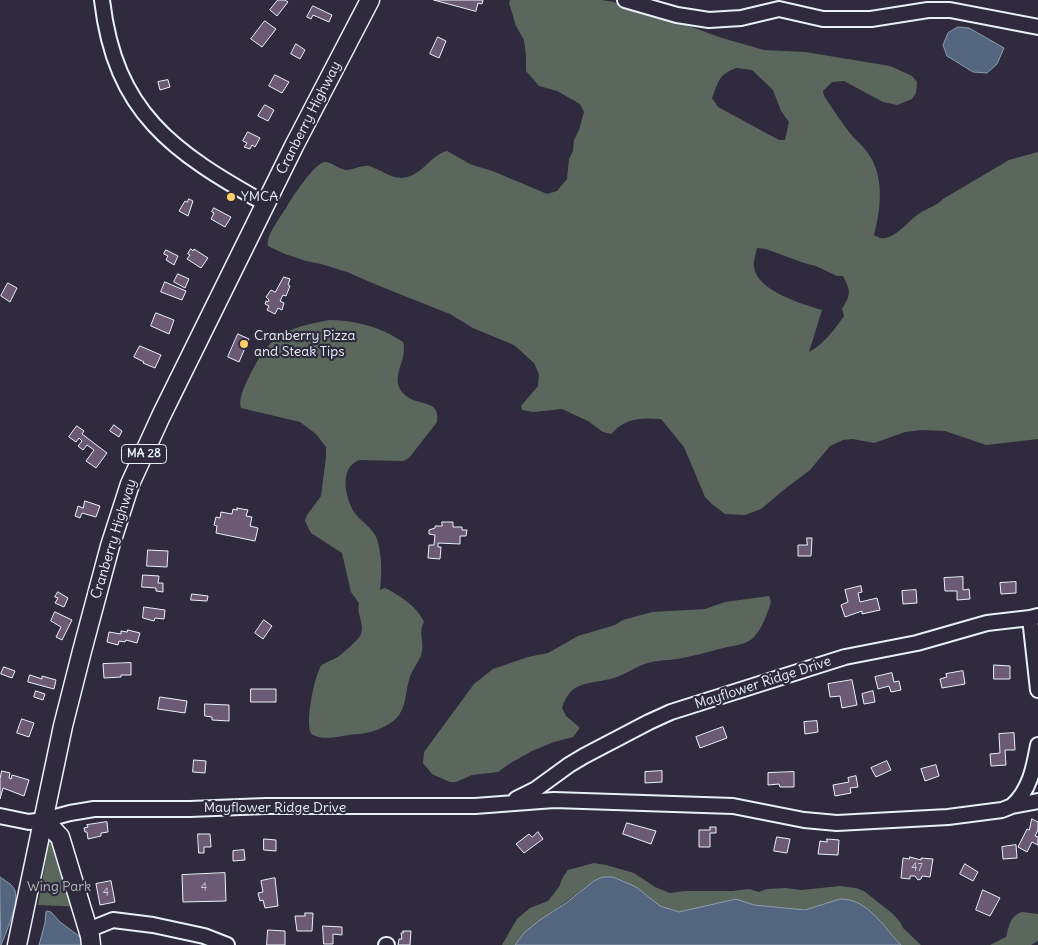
<!DOCTYPE html>
<style>
body{margin:0}
canvas{display:block;background:#2f2a3d}
</style>
<canvas width="1038" height="945"></canvas>
<script>
const context = document.querySelector('canvas').getContext('2d');
context.lineJoin = 'round';
function fill(path, color) {
  context.fillStyle = color;
  context.fill(path, 'evenodd');
}
function strokePath(path, color, width, dash) {
  context.strokeStyle = color;
  context.lineWidth = width;
  context.lineCap = dash ? 'butt' : 'round';
  context.setLineDash(dash || []);
  context.stroke(path);
}
function label(font, color, halo, rows, align = 'center') {
  context.font = font + ' Delius,sans-serif';
  context.lineWidth = 4.5;
  context.setLineDash([]);
  context.textBaseline = 'middle';
  context.strokeStyle = halo;
  context.fillStyle = color;
  for (const [text, x, y, turn = 0] of rows) {
    context.save();
    context.translate(x, y);
    context.rotate((+turn || 0) * Math.PI / 180);
    context.textAlign = isNaN(turn) ? turn : align;
    if (halo) context.strokeText(text, 0, 0);
    context.fillText(text, 0, 0);
    context.restore();
  }
}
fill(new Path2D(`
 M510,0H601L614,2L631,10L686,25L722,38L764,50L805,52L890,66L912,76L917,82L916,93L912,99L897,105L883,102L844,81L832,82L823,91L824,96C832,108 840,120 849,132C854,139 862,144 867,152C885,175 881,209 874,235C877,237 881,239 885,238C898,236 909,220 920,213C927,208 937,206 943,199L1009,160L1038,152V439L986,445L945,431L922,430L905,432L874,443L853,439L843,440L830,446L810,470L786,488L761,509L745,515L725,514L712,504L705,497L684,447L661,419C647,418 631,418 620,426C616,428 614,432 611,434L603,432L588,421L562,409L533,412L522,410L521,406L538,386L539,374L534,363L514,345L473,328L450,314L377,285L347,272L321,264L306,261L285,254L268,246C266,235 280,218 286,208C291,199 315,162 325,162C332,162 338,169 346,170C354,170 361,165 369,166C380,169 390,178 401,178C422,177 430,155 447,151L470,164L495,172L547,194L557,191L567,179L569,159L573,151L574,140L579,130L584,112L580,104L557,91L539,86L526,71V56L524,40L516,26L509,3ZM736,68L752,70L773,90L781,111L789,122L785,140H779L718,107L712,98C719,81 718,75 736,68ZM757,248L766,249L804,263L816,266L837,276H843C851,291 851,295 842,309L844,316C834,330 824,344 809,352L822,310C802,304 757,291 754,267C753,261 756,254 757,248Z
 M329,320C357,321 379,326 403,342C408,358 392,375 400,389C412,410 441,395 437,422L409,458L403,461L359,460C339,468 345,497 354,512C360,521 373,528 377,539C382,555 382,573 380,590L385,588C399,595 418,607 424,622C418,632 424,641 422,651C421,659 415,665 412,672C405,685 408,702 399,715C391,726 372,733 359,734C345,734 327,742 313,735C303,729 315,674 321,666C325,662 333,660 338,657C342,654 358,640 360,636C366,625 356,615 359,603L351,592L342,553L311,533L305,521L307,515L321,496L326,457V447L316,434L300,422L241,408C238,400 244,387 248,379C269,335 283,329 329,320Z
 M769,596L771,602C767,614 762,630 752,639C744,645 732,646 723,648C708,652 693,656 678,659C669,660 658,660 648,663C636,666 625,675 614,678C590,685 571,679 562,708L566,716L579,727V729L573,737L554,742L532,751L509,764L498,772L472,775L456,782H450L432,774L423,763L424,752L474,684L493,669L528,657L548,653L578,636L615,625L623,620L652,612L705,609L725,602Z
 M52,825L86,907L38,905Z
 M594,863L606,865L634,873L655,887L670,893L685,891H732L749,889L759,892L767,889L786,888L801,890L840,886L856,888L864,891L893,914L900,922L903,928L921,945H901L894,938L810,909L797,910L754,905L736,899L679,912L660,907L636,887L594,881L525,932L515,945H502L517,919L530,908L548,901L559,887L563,877L568,870Z
 M1022,912L1038,914V941L1031,945H990L1006,937C1009,926 1010,916 1022,912Z`), '#5b675d');
const water = new Path2D(`
 M958,27L969,28L1004,48L997,64L987,73L973,72L947,56L943,45L948,33Z
 M0,877C5,881 13,884 15,891C19,903 6,933 1,945Z
 M603,877H613L636,887L660,906L679,912L736,899L754,905L805,910L840,899C869,899 883,927 901,945H515L525,932L540,920L566,903L594,881Z
 M47,911L51,912L60,922L83,939L84,945H39L45,923L46,912Z`);
fill(water, '#54667f');
strokePath(water, '#8f9eaf', 1);
const building = new Path2D(`
 M278,0H285L288,2L277,16L270,10Z
 M434,0H483L482,4L478,3L476,11Z
 M313,6L332,15L329,22L313,15L311,19L307,17Z
 M265,21L276,29L262,47L251,39Z
 M438,37L446,41L439,58L430,54Z
 M296,44L305,50L300,59L291,54Z
 M275,75L289,82L282,93L269,86Z
 M168,80L170,87L160,90L158,82Z
 M265,105L274,110L268,121L258,116Z
 M248,132L260,138L255,147L252,145L250,149L244,147L247,143L243,141Z
 M189,199L193,201L188,216L179,211L185,201L187,202Z
 M214,208L231,217L225,227L211,219L214,213L212,212Z
 M191,249L193,251L194,249L208,258L201,268L187,259L190,255L188,254Z
 M166,250L178,256L174,265L166,260L168,256L164,254Z
 M178,274L189,279L185,288L174,282Z
 M284,277L290,279L288,285L290,286L286,296L283,295L280,301L284,303L282,310L278,308L275,314L267,310L269,306L265,304L266,301L268,302L269,300L266,297L271,290L275,292Z
 M165,282L186,291L182,300L161,292Z
 M8,283L17,288L10,302L1,296Z
 M156,313L174,320L169,334L151,326Z
 M238,334L249,339L239,362L228,357Z
 M140,346L161,355L155,368L143,363L144,362L134,357Z
 M114,425L122,431L119,437L110,431Z
 M77,426L84,431L82,434L107,453L96,468L86,461L94,450L87,445L83,450L78,446L82,441L79,438L76,442L69,437Z
 M85,501L100,506L96,517L82,513L80,518L75,516L78,506L83,508Z
 M237,508L248,510L246,516L252,517L250,526L258,528L255,541L216,533L217,526L214,525L216,517L220,518L221,512L232,514L233,509L237,510Z
 M442,522H453V527H462V530H467L466,536H460V544L438,543V547H441L440,559L428,558L429,545H434L435,535L429,534V530L435,528V526H442Z
 M807,538H812L811,556H798V545H807Z
 M148,550L168,551L167,567L147,566Z
 M143,575L159,576L158,583H163V592L156,591V588L142,587Z
 M963,577V590L969,589L970,599L957,600V591H945L944,578Z
 M1016,582V593L1001,594L1000,583Z
 M861,586L862,592L858,593L860,602L877,598L880,610L862,614V611L845,617L841,605L848,602L845,590Z
 M916,590L917,603L903,604L902,591Z
 M58,592L68,598L64,607L55,603L58,598L55,597Z
 M192,594L208,596L207,601L191,600Z
 M144,607L165,610L164,619L155,618L154,621L143,618Z
 M55,612L72,620L62,640L56,637L61,627L51,621Z
 M264,620L272,626L263,639L255,633Z
 M128,630L140,633L137,643L126,640L125,642L119,641L118,645L107,642L109,632L121,634V631L127,632Z
 M131,663V675H121V677L104,678L103,664Z
 M994,665L1010,666V679H994Z
 M4,667L15,671L12,678L1,674Z
 M963,671L965,684L942,688L940,679L947,677L946,674Z
 M892,673L894,682L899,681L901,690L891,692L889,686L878,689L875,677Z
 M30,675L42,679V676L56,680L54,689L28,682Z
 M852,680L857,705L842,708L840,696L830,697L828,684Z
 M251,689H276V702H251Z
 M36,691L45,694L43,700L34,697Z
 M873,691L875,702L864,704L862,694Z
 M160,697L187,701L185,713L158,709Z
 M205,704L229,705V721L212,720V717L205,716Z
 M22,719L34,723L29,737L17,733Z
 M817,721L818,732L805,734L804,722Z
 M723,727L727,738L700,748L696,737Z
 M1014,733L1015,750H1005L1006,765L991,766L990,754L1000,753L999,734Z
 M194,760L206,761L205,773L193,772Z
 M887,761L891,770L876,777L871,768Z
 M936,765L939,776L925,781L921,769Z
 M2,771L10,773L9,778L11,779L12,775L29,780L24,796L3,788L0,799V779Z
 M662,771V782L645,783V772Z
 M794,772V787H780L779,784L768,785V773Z
 M856,776L858,787L850,788L851,793L835,796L833,785L849,782L848,778Z
 M1032,819L1038,822V830L1035,836L1038,837V845L1032,842L1027,852L1018,847L1027,829L1029,830Z
 M107,822L108,832L101,833V836L88,839L87,832H85L84,828L88,827L87,825Z
 M627,823L656,831L651,844L623,834Z
 M710,827H716V833H710V847H699V830H710Z
 M538,832L543,839L524,853L516,844L529,834L532,837Z
 M198,834H210L211,847H204V853H199Z
 M777,837L790,839L787,853L774,851Z
 M264,839L276,840V851L264,850Z
 M827,839L839,840L838,855L818,854L820,841L827,842Z
 M1016,845L1017,858L1003,859L1002,847Z
 M244,850L245,860L233,861V851Z
 M910,857L921,860V858L933,859L930,877L922,876L921,879L918,880L915,876H910V879L901,878L903,858L909,859Z
 M965,864L978,872L973,881L960,874Z
 M225,873L226,901L183,902L182,875Z
 M275,878L278,906L265,908L263,900L260,901L258,893L263,892L261,881Z
 M111,881L115,902L100,905L96,884Z
 M983,890L1000,898L990,916L976,910Z
 M305,913H313L312,931H297L295,916H305Z
 M323,926L342,927V935L333,934V944H324Z
 M268,930L285,931V945H267Z
 M403,931H411L410,945H398L399,939H402L401,933H403Z`);
fill(building, '#6c5a74');
strokePath(building, '#e8f1f8', 1);
const minor = new Path2D(`
 M102,0C115,113 173,152 266,204
 M625,0L677,15L709,20L741,18L779,9L823,19H871L928,10H950L1038,27
 M1030,618L1038,690
 M516,799L536,789L569,765L584,756L649,722L671,712L845,657L917,643L987,623L1030,618L1038,616
 M1012,806C1030,790 1034,767 1038,745
 M0,816L29,822L44,820L70,813L94,809H190L266,806H475L554,800L733,806L804,820L837,823L948,817L1002,810L1012,806L1038,801
 M88,930L113,920L153,925L204,936L227,945
 M386,945H387`);
const major = new Path2D(`
 M44,820L60,837L90,936L91,945
 M17,945L63,726L82,651L110,546L130,484L161,416L294,146L370,0`);
strokePath(minor, '#e8f1f8', 18);
strokePath(major, '#e8f1f8', 21);
strokePath(minor, '#2f2a3d', 14);
strokePath(major, '#2f2a3d', 18);
for (const [x, y, r, color] of [
 [231,197,5,"#ffd166"],
 [244,344,5,"#ffd166"]
]) {
  const dot = new Path2D();
  dot.arc(x, y, r, 0, 2 * Math.PI);
  context.fillStyle = color;
  context.fill(dot);
  strokePath(dot, '#2f2a3d', 2);
}
label('11px', '#c9cbd7', null, [
 ["47",917,868],
 ["4",204,888],
 ["4",106,893]
]);
for (const [x, y, w] of [
 [144,454,45]
]) {
  const box = new Path2D();
  box.roundRect(x - w / 2, y - 9.5, w, 19, 4);
  context.fillStyle = '#2f2a3d';
  context.fill(box);
  strokePath(box, '#e8f1f8', 1);
}
label('bold 12px', '#e8f1f8', null, [
 ["MA 28",144,454]
]);
label('14px', '#e8f1f8', '#2f2a3d', [
 ["Cranberry Highway",309,118,-63],
 ["Cranberry Highway",114,539,-73],
 ["Mayflower Ridge Drive",763,683,-18],
 ["Mayflower Ridge Drive",275,808]
]);
label('14px', '#e8f1f8', '#2f2a3d', [
 ["YMCA",241,197],
 ["Cranberry Pizza",254,336],
 ["and Steak Tips",254,352]
], 'left');
label('14px', '#b0baba', '#2f2a3d', [
 ["Wing Park",59,887]
]);
</script>
